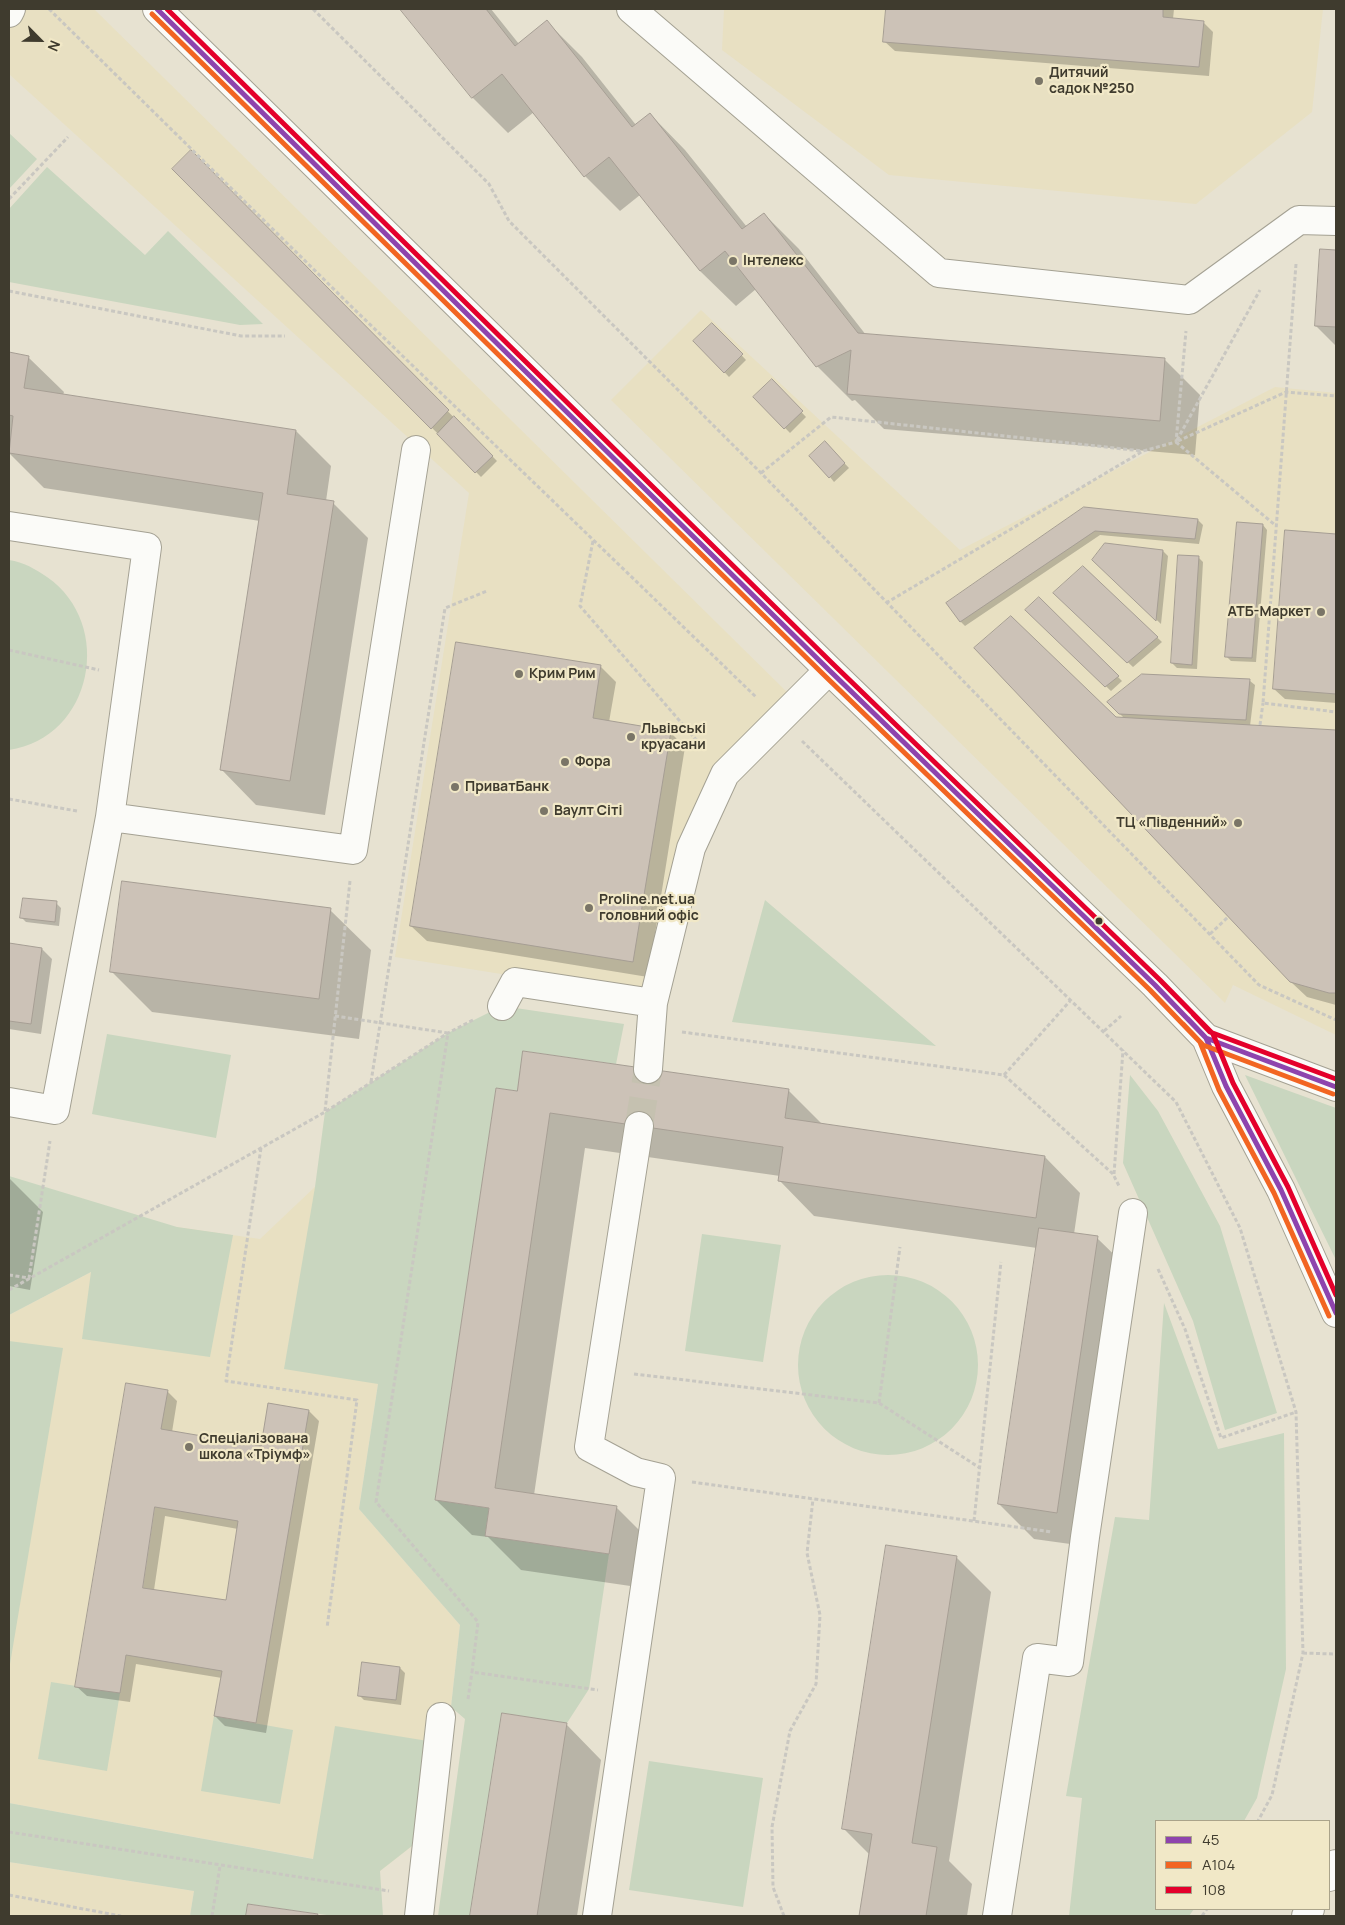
<!DOCTYPE html>
<meta charset="utf-8">
<style>
body{margin:0}
#map{position:relative;width:1345px;height:1925px;overflow:hidden;background:#e7e2d1;font-family:Manrope,sans-serif}
canvas{display:block}
.frame{position:absolute;inset:0;border:10px solid #3f3b2e;pointer-events:none}
.legend{position:absolute;left:1155px;top:1820px;width:175px;height:90px;box-sizing:border-box;background:#f1e8c7;border:1px solid #aaa38a;margin:0;padding:6px 9px;list-style:none;font-size:15px;color:#3f3b2e}
.legend li{display:flex;align-items:center;gap:10px;height:25px}
.legend b{width:25px;border:1px solid #aaa38a}
.north{position:absolute;left:15px;top:15px;width:50px;height:50px;-webkit-text-stroke:4px #f1e8c7;paint-order:stroke;rotate:113deg;font-size:14px;font-weight:700;line-height:20px;text-align:center;color:#3f3b2e}
.north::after{content:'';display:block;margin:auto;width:18px;height:22px;background:#3f3b2e;clip-path:polygon(50% 0,100% 100%,50% 72%,0 100%)}
</style>
<div id="map">
<canvas width="1345" height="1925"></canvas>
<div class="frame"></div>
<ul class="legend">
<li><b style="height:6px;background:#8e44ad"></b>45</li>
<li><b style="height:6px;background:#f26522"></b>А104</li>
<li><b style="height:6px;background:#e4002b"></b>108</li>
</ul>
<div class="north">N</div>
</div>
<script>
const context = document.querySelector('canvas').getContext('2d');
context.lineJoin = 'round';
function fill(path, color) {
  context.fillStyle = color;
  context.fill(path, 'evenodd');
}
function strokePath(path, color, width, dash) {
  context.strokeStyle = color;
  context.lineWidth = width;
  context.lineCap = dash ? 'butt' : 'round';
  context.setLineDash(dash || []);
  context.stroke(path);
}
function label(font, color, halo, rows, align = 'center') {
  context.font = font + ' Manrope,sans-serif';
  context.lineWidth = 4.5;
  context.setLineDash([]);
  context.textBaseline = 'middle';
  context.strokeStyle = halo;
  context.fillStyle = color;
  for (const [text, x, y, turn = 0] of rows) {
    context.save();
    context.translate(x, y);
    context.rotate((+turn || 0) * Math.PI / 180);
    context.textAlign = isNaN(turn) ? turn : align;
    if (halo) context.strokeText(text, 0, 0);
    context.fillText(text, 0, 0);
    context.restore();
  }
}
fill(new Path2D(`
 M9,9H94L791,696L713,772L645,997L395,957L469,493L9,74Z
 M724,9H1323L1312,112L1196,204L889,175L722,50Z
 M701,310L960,550L1275,387L1336,393V1035L1233,985L1225,1003L611,400Z
 M377,1128L416,1133L359,1509L460,1625L451,1707L434,1706L412,1846L380,1871L9,1803V1315L177,1227L260,1239Z
 M9,1862L194,1891L190,1916H9Z`), '#e8e0c2');
fill(new Path2D(`
 M9,133L37,159L9,189Z
 M47,167L145,255L168,231L263,324L240,325L9,282V209Z
 M9,560C24,562 35,569 47,577C115,624 93,738 9,750Z
 M765,900L936,1046L732,1022Z
 M502,1006L624,1024L616,1064L524,1051L517,1091L496,1088L435,1500L489,1508L485,1536L609,1554L589,1689L567,1723L502,1713L470,1916H438L465,1719L451,1707L460,1625L359,1509L378,1384L284,1369L315,1187L325,1112L448,1033Z
 M107,1034L231,1055L216,1138L92,1114Z
 M1130,1075L1158,1111L1220,1226L1277,1413L1225,1430L1193,1321L1123,1163Z
 M1245,1075L1336,1108V1260Z
 M9,1176L177,1227L233,1235L210,1357L82,1339L91,1272L9,1315Z
 M702,1234L781,1245L763,1362L685,1351Z
 M798 1365a90 90 0 1 1 180 0a90 90 0 1 1-180 0Z
 M1164,1303L1218,1449L1284,1433L1286,1669L1257,1798L1244,1821H1156V1909H1194L1189,1916H1069L1082,1798L1066,1796L1115,1517L1149,1520Z
 M9,1341L63,1348L9,1670Z
 M51,1682L120,1693L107,1771L38,1759Z
 M214,1716L293,1730L280,1804L201,1791Z
 M335,1726L428,1741L412,1846L380,1871L383,1916H334L248,1904L246,1916H190L194,1891L9,1862V1803L313,1859Z
 M649,1761L763,1778L743,1907L629,1890Z`), '#c9d6bf');
fill(new Path2D(`
 M402,9H491L519,44L547,22L582,57L636,125L650,114L685,150L747,227L764,214L799,249L866,335L1165,360L1200,395L1195,455L884,429L855,400L852,401L817,366L756,289L736,306L700,271L640,195L620,211L585,176L534,112L508,133L473,98Z
 M887,9H1174L1173,19L1203,22L1213,32L1209,76L895,51L884,41Z
 M191,152L497,461L481,477L174,169Z
 M1321,250L1336,251V346L1316,326Z
 M712,324L746,360L729,377L695,341Z
 M9,353L28,357L64,392L63,395L296,431L331,466L326,501L333,503L368,538L325,815L256,805L221,769L260,521L44,488L9,453Z
 M772,381L806,417L790,433L755,397Z
 M825,443L849,468L834,482L830,477Z
 M1085,509L1198,520L1203,525L1199,544L1100,535L965,626L961,622L948,604Z
 M1263,525L1267,530L1256,662L1231,661L1226,656Z
 M1287,532L1336,535V703L1285,699L1274,689Z
 M1106,544L1163,551L1168,556L1161,624L1094,560Z
 M1198,557L1203,562L1197,669L1177,668L1172,663Z
 M1083,567L1162,642L1133,667L1055,594Z
 M1039,598L1122,681L1111,691L1027,610Z
 M600,666L616,682L609,722L670,732L685,747L648,977L427,941L411,926Z
 M1250,681L1255,685L1250,726L1336,731V1005L1307,997L1291,982L1115,718L1125,719L1108,702Z
 M56,903L61,908L59,926L26,922L21,917Z
 M330,910L371,950L359,1039L152,1012L112,972Z
 M9,944L42,949L52,959L41,1034L9,1029Z
 M788,1090L823,1125L1045,1157L1080,1193L1074,1234L1097,1238L1133,1273L1092,1547L1034,1539L999,1504L1037,1248L814,1216L779,1180L780,1176L585,1148L534,1495L616,1507L651,1542L644,1588L521,1570L488,1537L472,1535L436,1500L518,1092Z
 M9,1178L43,1212L30,1290L9,1286Z
 M167,1391L177,1401L172,1432L262,1447L309,1411L319,1421L266,1733L225,1726L215,1716L222,1678L136,1664L130,1702L87,1696L76,1686ZM165,1516L238,1529L227,1602L154,1590Z
 M956,1557L991,1592L949,1861L972,1884L967,1916H860L870,1855L843,1828Z
 M400,1668L405,1673L401,1705L364,1700L359,1695Z
 M503,1714L566,1724L601,1760L577,1916H472Z
 M249,1905L317,1915L318,1916H247Z`), '#0003');
const building = new Path2D(`
 M400,9H486L515,46L547,20L632,127L650,113L742,229L764,213L858,333L1165,358L1160,421L847,394L851,350L816,367L725,251L700,271L609,157L584,177L502,74L472,98Z
 M886,9H1163V17L1204,21L1199,67L883,42Z
 M191,150L449,410L431,429L172,169Z
 M1320,249L1336,250V327L1315,326Z
 M712,323L743,354L724,373L693,341Z
 M9,352L29,356L24,388L296,430L287,494L334,501L290,781L220,770L263,493L9,453L13,416L9,415Z
 M772,379L803,411L784,429L753,397Z
 M454,416L493,456L475,473L437,434Z
 M825,441L845,463L829,478L809,456Z
 M1084,507L1198,519L1195,539L1095,531L960,622L946,603Z
 M1237,522L1263,524L1252,658L1225,657Z
 M1285,530L1336,534V694L1273,689Z
 M1105,543L1163,550L1156,621L1092,560Z
 M1178,555L1199,556L1192,665L1171,663Z
 M1083,566L1158,637L1127,663L1053,593Z
 M1039,597L1119,676L1105,687L1025,610Z
 M1011,616L1116,717L1336,730V993H1329L1290,982L974,648Z
 M456,642L601,665L593,718L671,731L633,962L410,926Z
 M1142,674L1250,679L1246,720L1119,714L1107,702Z
 M122,881L331,908L319,999L110,972Z
 M23,898L57,901L55,922L20,918Z
 M9,943L42,948L31,1024L9,1021Z
 M523,1051L789,1089L785,1118L1045,1156L1036,1218L778,1181L783,1147L550,1113L495,1488L617,1506L609,1554L485,1536L489,1508L435,1500L496,1088L517,1091Z
 M1039,1228L1098,1236L1057,1513L998,1504Z
 M126,1383L168,1390L161,1429L261,1446L268,1403L309,1410L256,1723L214,1716L222,1671L126,1655L120,1693L75,1687ZM155,1507L238,1521L226,1600L143,1588Z
 M886,1545L957,1556L912,1843L937,1847L926,1916H859L872,1834L842,1829Z
 M362,1662L400,1667L396,1700L358,1696Z
 M502,1713L567,1723L537,1916H470Z
 M248,1904L318,1914L317,1916H246Z`);
fill(building, '#ccc2b7');
strokePath(building, '#a69e94', 1);
strokePath(new Path2D(`
 M639,1126L648,1069`), '#c5c1b0', 28, [28, 14]);
const minor = new Path2D(`
 M157,9L829,670L1155,985L1201,1033L1206,1038L1226,1086L1281,1190L1336,1313
 M631,9L939,273L1189,300L1299,220L1336,221
 M9,13L11,9
 M9,526L147,547L110,817L55,1110L9,1102
 M110,817L353,850L416,450
 M502,1006L515,982L653,1003
 M1206,1038L1336,1087
 M648,1069L653,1003L691,848L725,774L829,670
 M1329,1877L1336,1864
 M419,1916L441,1717
 M597,1916L661,1478L636,1472L589,1447L639,1126
 M997,1916L1037,1658L1069,1662L1085,1537L1133,1213
 M1306,1916L1310,1909`);
strokePath(minor, '#a4a193', 30);
strokePath(new Path2D(`
 M49,9L354,309L756,697
 M313,9L489,184L509,221L761,473L1259,985L1336,1020
 M9,199L68,137
 M1296,264L1263,703L1336,712
 M9,291L241,336H285
 M1177,440L1260,290
 M1178,441L1286,392L1336,396
 M1176,442L1275,525
 M761,473L831,417L1142,451
 M593,541L580,606L705,750
 M886,603L1143,451L1176,442L1186,331
 M9,650L99,670
 M1260,725L1263,703
 M802,741L1176,1102L1240,1228L1296,1412L1303,1653L1272,1795L1258,1821
 M9,799L77,811
 M1210,934L1228,917
 M335,1016L448,1033L376,1502L478,1622L472,1672L598,1690
 M1104,1031L1121,1016
 M682,1032L1004,1075L1113,1174L1119,1186
 M1004,1075L1070,1001
 M371,1082L445,608L487,591
 M325,1111L350,881
 M261,1148L226,1381L357,1400L327,1628
 M1114,1174L1123,1050
 M1158,1269L1185,1329L1221,1438L1296,1412
 M9,1275L29,1278L50,1141
 M9,1290L325,1112L448,1033L473,1020
 M634,1374L879,1403L980,1468
 M879,1403L900,1247
 M692,1482L1052,1532
 M974,1521L1001,1262
 M1303,1653L1333,1654
 M468,1699L472,1672
 M9,1832L389,1891
 M9,1895L121,1916
 M212,1916L220,1866
 M784,1916L773,1887L772,1827L790,1731L816,1684L820,1615L807,1553L813,1499
 M1202,1916L1207,1909`), '#c9c7c1', 3, [4, 2.5]);
strokePath(minor, '#fbfbf8', 28);
strokePath(new Path2D(`
 M157,9L829,670L1155,985L1206,1038L1226,1086L1281,1190L1336,1313
 M1188,1019L1206,1038L1336,1087`), '#8e44ad', 5);
strokePath(new Path2D(`
 M152,14L824,675L1150,990L1200,1042L1219,1090L1274,1193L1329,1316
 M1183,1024L1203,1045L1333,1094`), '#f26522', 5);
strokePath(new Path2D(`
 M167,9L834,665L1160,980L1213,1034L1233,1083L1288,1187L1336,1295
 M1193,1014L1210,1032L1336,1079`), '#e4002b', 5);
for (const [x, y, r, color] of [
 [1039,81,5,"#7a7567"],
 [733,261,5,"#7a7567"],
 [1321,612,5,"#7a7567"],
 [519,674,5,"#7a7567"],
 [631,737,5,"#7a7567"],
 [565,762,5,"#7a7567"],
 [455,787,5,"#7a7567"],
 [544,811,5,"#7a7567"],
 [1238,823,5,"#7a7567"],
 [589,908,5,"#7a7567"],
 [1099,921,4.5,"#3f3b2e"],
 [189,1447,5,"#7a7567"]
]) {
  const dot = new Path2D();
  dot.arc(x, y, r, 0, 2 * Math.PI);
  context.fillStyle = color;
  context.fill(dot);
  strokePath(dot, '#f1e8c7', 2);
}
label('bold 14px', '#3f3b2e', '#f1e8c7', [
 ["Дитячий",1049,73],
 ["садок №250",1049,89],
 ["Інтелекс",743,261],
 ["АТБ-Маркет",1311,612,"right"],
 ["Крим Рим",529,674],
 ["Львівські",641,729],
 ["круасани",641,745],
 ["Фора",575,762],
 ["ПриватБанк",465,787],
 ["Ваулт Сіті",554,811],
 ["ТЦ «Південний»",1228,823,"right"],
 ["Proline.net.ua",599,900],
 ["головний офіс",599,916],
 ["Спеціалізована",199,1439],
 ["школа «Тріумф»",199,1455]
], 'left');
</script>
